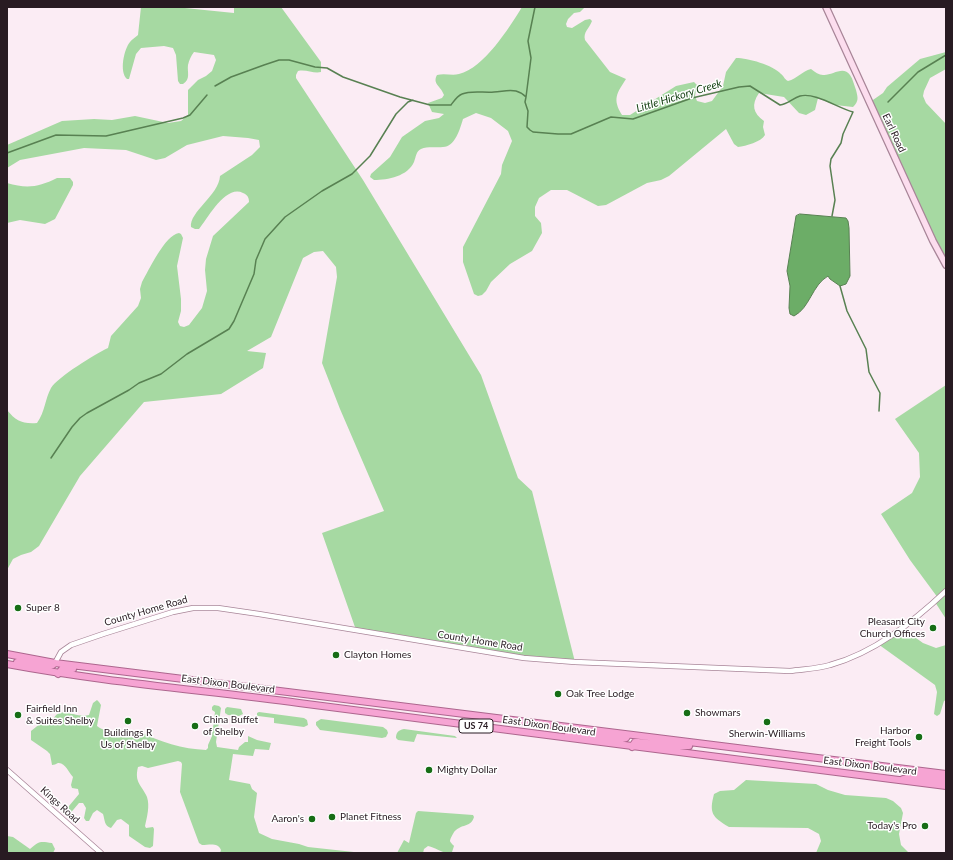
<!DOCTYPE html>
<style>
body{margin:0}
#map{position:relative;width:953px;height:860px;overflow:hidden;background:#fbecf4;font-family:Lato,sans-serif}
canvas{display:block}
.frame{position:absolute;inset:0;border:8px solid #281b22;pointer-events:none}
</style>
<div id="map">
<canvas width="953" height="860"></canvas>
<div class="frame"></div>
</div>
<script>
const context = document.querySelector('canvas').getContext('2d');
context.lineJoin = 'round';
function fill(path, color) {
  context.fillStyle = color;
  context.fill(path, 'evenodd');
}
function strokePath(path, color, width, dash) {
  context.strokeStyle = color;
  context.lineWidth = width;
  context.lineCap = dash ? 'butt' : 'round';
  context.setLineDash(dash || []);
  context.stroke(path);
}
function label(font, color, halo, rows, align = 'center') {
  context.font = font + ' Lato,sans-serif';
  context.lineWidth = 3;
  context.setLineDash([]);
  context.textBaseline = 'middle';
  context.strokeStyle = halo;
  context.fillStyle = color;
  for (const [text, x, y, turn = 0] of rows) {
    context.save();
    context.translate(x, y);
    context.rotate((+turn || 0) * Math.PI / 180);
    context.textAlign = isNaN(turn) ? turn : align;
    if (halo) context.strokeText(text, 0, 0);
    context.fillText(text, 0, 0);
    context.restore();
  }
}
fill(new Path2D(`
 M141,7H175L234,13V7H281L321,62V72C314,74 306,69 298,71L296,75V78L363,180L481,375L518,478L532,491L575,662L548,661L356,630L322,533L384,511L340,409L322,363L337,277L336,267L323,251L314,252L303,258L271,337L247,351L266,353L263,368L221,394L144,402L80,476L39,546L31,552L21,555L13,559L7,570V410C16,421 22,424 37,423C45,412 45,399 51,388C58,377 95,354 108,348L111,336L138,306L141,298L140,289L142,282C149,270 165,235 179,233L181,234L183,238L177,266L181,299V311L178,322L180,326L184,327L189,325L202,308L207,291L205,270L206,259L213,236L249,202C249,198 248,195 243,193C226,184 208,218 199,229H195L191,227C189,212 219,195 220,176L252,155L260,147L259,140L248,138L223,136L187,145L165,158L156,160L126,150L84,148L20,160L7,168V145L62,121L94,119L112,120L135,116L168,123L181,121L188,115V90L198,80L206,76L212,71L216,60L214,55L194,52C191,56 189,60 188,65C187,72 191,79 183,84H180L178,81L176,55L173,48L164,46L141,48L136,54L129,79H127C119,72 124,49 130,42C132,39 136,37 138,35Z
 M522,7H585L580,12L574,13L568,19L566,24L567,27L572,28L585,20L590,19L592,21C589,29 583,32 585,40L610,72L626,79C617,93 612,99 622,115H630L676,86L694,82L697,85L695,96L697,101L705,103L712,101L723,86L726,72L736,58C748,58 773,65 781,74C784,76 784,79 788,81C797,79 802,71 811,69C815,72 819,75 823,75C832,76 843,65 850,75C853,79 854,85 856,90C858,98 859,101 853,107L835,105L818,98L815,110L806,115L799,113L784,97L759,93C751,105 753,113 764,121L763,127L765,135C761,142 746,146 738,147L734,144L726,129L669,176L661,180L647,183L606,205L598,206L567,190H551L539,198L535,207V216L541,223L542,233L532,251L510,264L491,282L486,291L482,295L478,296L474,294L463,262V247L501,174L502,165L512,141L508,131L491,118L476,113L463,119C460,129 455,147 443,147C436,148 428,146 421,149C416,151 416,157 414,162C408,176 388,180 374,180L370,177L371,174L390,157L402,137L425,121L439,118L444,114L432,112L428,103L442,98L444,95C441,86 432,84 437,75C445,73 452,76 459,74C484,68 509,28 522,7Z
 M946,52V69L930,78L924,91L923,96L926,103L946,124V265L870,102L883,93L887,87L920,59Z
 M57,178H70L73,182V185L55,219L45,224L20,220L7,223V183C27,189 39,187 57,178Z
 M946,385V619L935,602L938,598L910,560L881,514L912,493L920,477L919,453L895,419Z
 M902,628L923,643L936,648L946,645V700L944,701L940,714L937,716L934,714L937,692L935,685L878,644Z
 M97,700L99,702L101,705L97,726C104,732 120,734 129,733C133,732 135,731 139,731C159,742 183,749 206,750L208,748V745L212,736L215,712L212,710V707L214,705L219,706L221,708L216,742L217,747L238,750L239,747L245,742H248V736L257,740L271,743L269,750L255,749L253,756L233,754L229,780L250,784L252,789L257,793L254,817L259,833L272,839L299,844L308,847L363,853H220L221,850C218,842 209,845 202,845L199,843L180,792L182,764L181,762L178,761L148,768L142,766L138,767C134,783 142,785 147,797C150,806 147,817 145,826L146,828L153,827L154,829L153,846L150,848L145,847L129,836V825L121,819L117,820L111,828C104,826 105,820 103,814L97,810L93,813L89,821H86L84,818L86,808L83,803H79L68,816L65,815L64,812L79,794L78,789L72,788L71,785L73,777C69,773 65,762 58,763C56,764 54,765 52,765L50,754L47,751L31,740V731L41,723L51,724C58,702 74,719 89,715L93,703Z
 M227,707L241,709L243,714L239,716L228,715L225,713V709Z
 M259,712L304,718L307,720L308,725L304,727L274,723V718L258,716L257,720V713Z
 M321,719L383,727L387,730L388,733L386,737L382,738L320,730L316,725V722Z
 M404,729L455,736L457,738L417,734L414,742L398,740L396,738C396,733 398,730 404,729Z
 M746,780L816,784L828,790L845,795L886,798L893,801L901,808L903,813L899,834L901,845L909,853H816L821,841L819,834L808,828L729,827C712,817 709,813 714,794L720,791L734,790Z
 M418,811L473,815L474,817C471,827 463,824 456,830C454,831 450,839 450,841C450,842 454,846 454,846L452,852C444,855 437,848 428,846L424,849L423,853H397L404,840L409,843L416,813Z
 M7,836L13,837L30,849C39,841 40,841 52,843L55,849L53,853H7Z`), '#a6d9a2');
const water = new Path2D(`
 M800,214L846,218L848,221L849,228L850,276L846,284L840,286L830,279L828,276C812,285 810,308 794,316L790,314L789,308L790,286L787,271L796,216Z`);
fill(water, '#6cad67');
strokePath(water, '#588152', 1);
strokePath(new Path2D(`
 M535,7L528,41L531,58L526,97L525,102L528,111L527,127L530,130L533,132L558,134H571L611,117L633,119L692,98L739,87L750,86L780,105C788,104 793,98 800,96C815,92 838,108 853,112L843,134L841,143L831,159L830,166L835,200L832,216
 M215,86L231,77L264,65L279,60H289L315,67L327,68L343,77L400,97L430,105H451C454,101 457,96 462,94C471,90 484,93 494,92C501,92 508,89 516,91C520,92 523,94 526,97
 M888,102L918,72L946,55
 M7,153L56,135L106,136L183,118L190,115L207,95
 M840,286L847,311L866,349L869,372L880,393L879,411
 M51,458L72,427L80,418L87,413L129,390L139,383L161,374L187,354L229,329L234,321L254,274L256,260L265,239L285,217L322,191L352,174L370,156L396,114L408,102L413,100`), '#588152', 1.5);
const tertiary = new Path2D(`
 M55,663L61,652L71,645L103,634L173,612L193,608H218L259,614L524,658L575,662L790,671C803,669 817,669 830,665C874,653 913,622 946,591
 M7,770L101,853`);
const secondary = new Path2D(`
 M826,7L933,241L946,265`);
const trunk = new Path2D(`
 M7,654L55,663C352,699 649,738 946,774
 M17,662L48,666L53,665L55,663
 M7,664C104,682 202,690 299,703C515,732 730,758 946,786
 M58,674L62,669H73
 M568,735H581L622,739L626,738L628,735
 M632,747L635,742H638L677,746H689
 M903,779L913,776L946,780`);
strokePath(tertiary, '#a88598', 6);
strokePath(secondary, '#a88598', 8);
strokePath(trunk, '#ad668e', 8);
strokePath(tertiary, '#fff', 4.5);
strokePath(secondary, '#fcddee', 5.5);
strokePath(trunk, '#f6a4d3', 6);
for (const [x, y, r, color] of [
 [18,608,4,"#166d15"],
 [933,628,4,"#166d15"],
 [336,655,4,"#166d15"],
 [558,694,4,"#166d15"],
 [687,713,4,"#166d15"],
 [18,715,4,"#166d15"],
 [128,721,4,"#166d15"],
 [767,722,4,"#166d15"],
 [195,726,4,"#166d15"],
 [919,737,4,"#166d15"],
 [429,770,4,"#166d15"],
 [332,817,4,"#166d15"],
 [312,819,4,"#166d15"],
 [925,826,4,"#166d15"]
]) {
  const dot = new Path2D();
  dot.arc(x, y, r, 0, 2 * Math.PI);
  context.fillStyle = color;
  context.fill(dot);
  strokePath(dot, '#fff', 1.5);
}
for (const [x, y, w] of [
 [476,726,34]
]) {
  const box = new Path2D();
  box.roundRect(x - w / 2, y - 7, w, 14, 3);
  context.fillStyle = '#fff';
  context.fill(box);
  strokePath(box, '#281b22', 1);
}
label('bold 9px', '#281b22', null, [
 ["US 74",476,726]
]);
label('10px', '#281b22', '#fff', [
 ["Earl Road",894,133,65],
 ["County Home Road",146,611,-16],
 ["County Home Road",480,641,9],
 ["East Dixon Boulevard",228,684,7],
 ["East Dixon Boulevard",549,726,8],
 ["East Dixon Boulevard",870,766,7],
 ["Kings Road",60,805,42]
]);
label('10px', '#281b22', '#fff', [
 ["Super 8",26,608],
 ["Pleasant City",925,622,"right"],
 ["Church Offices",925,634,"right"],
 ["Clayton Homes",344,655],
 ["Oak Tree Lodge",566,694],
 ["Fairfield Inn",26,709],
 ["& Suites Shelby",26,721],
 ["Showmars",695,713],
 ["China Buffet",203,720],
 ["of Shelby",203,732],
 ["Harbor",911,731,"right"],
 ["Freight Tools",911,743,"right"],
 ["Buildings R",128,733,"center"],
 ["Us of Shelby",128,745,"center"],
 ["Sherwin-Williams",767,734,"center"],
 ["Mighty Dollar",437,770],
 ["Planet Fitness",340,817],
 ["Aaron's",304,819,"right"],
 ["Today's Pro",917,826,"right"]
], 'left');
label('italic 11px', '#113e0f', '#fff', [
 ["Little Hickory Creek",679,96,-17]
]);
</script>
